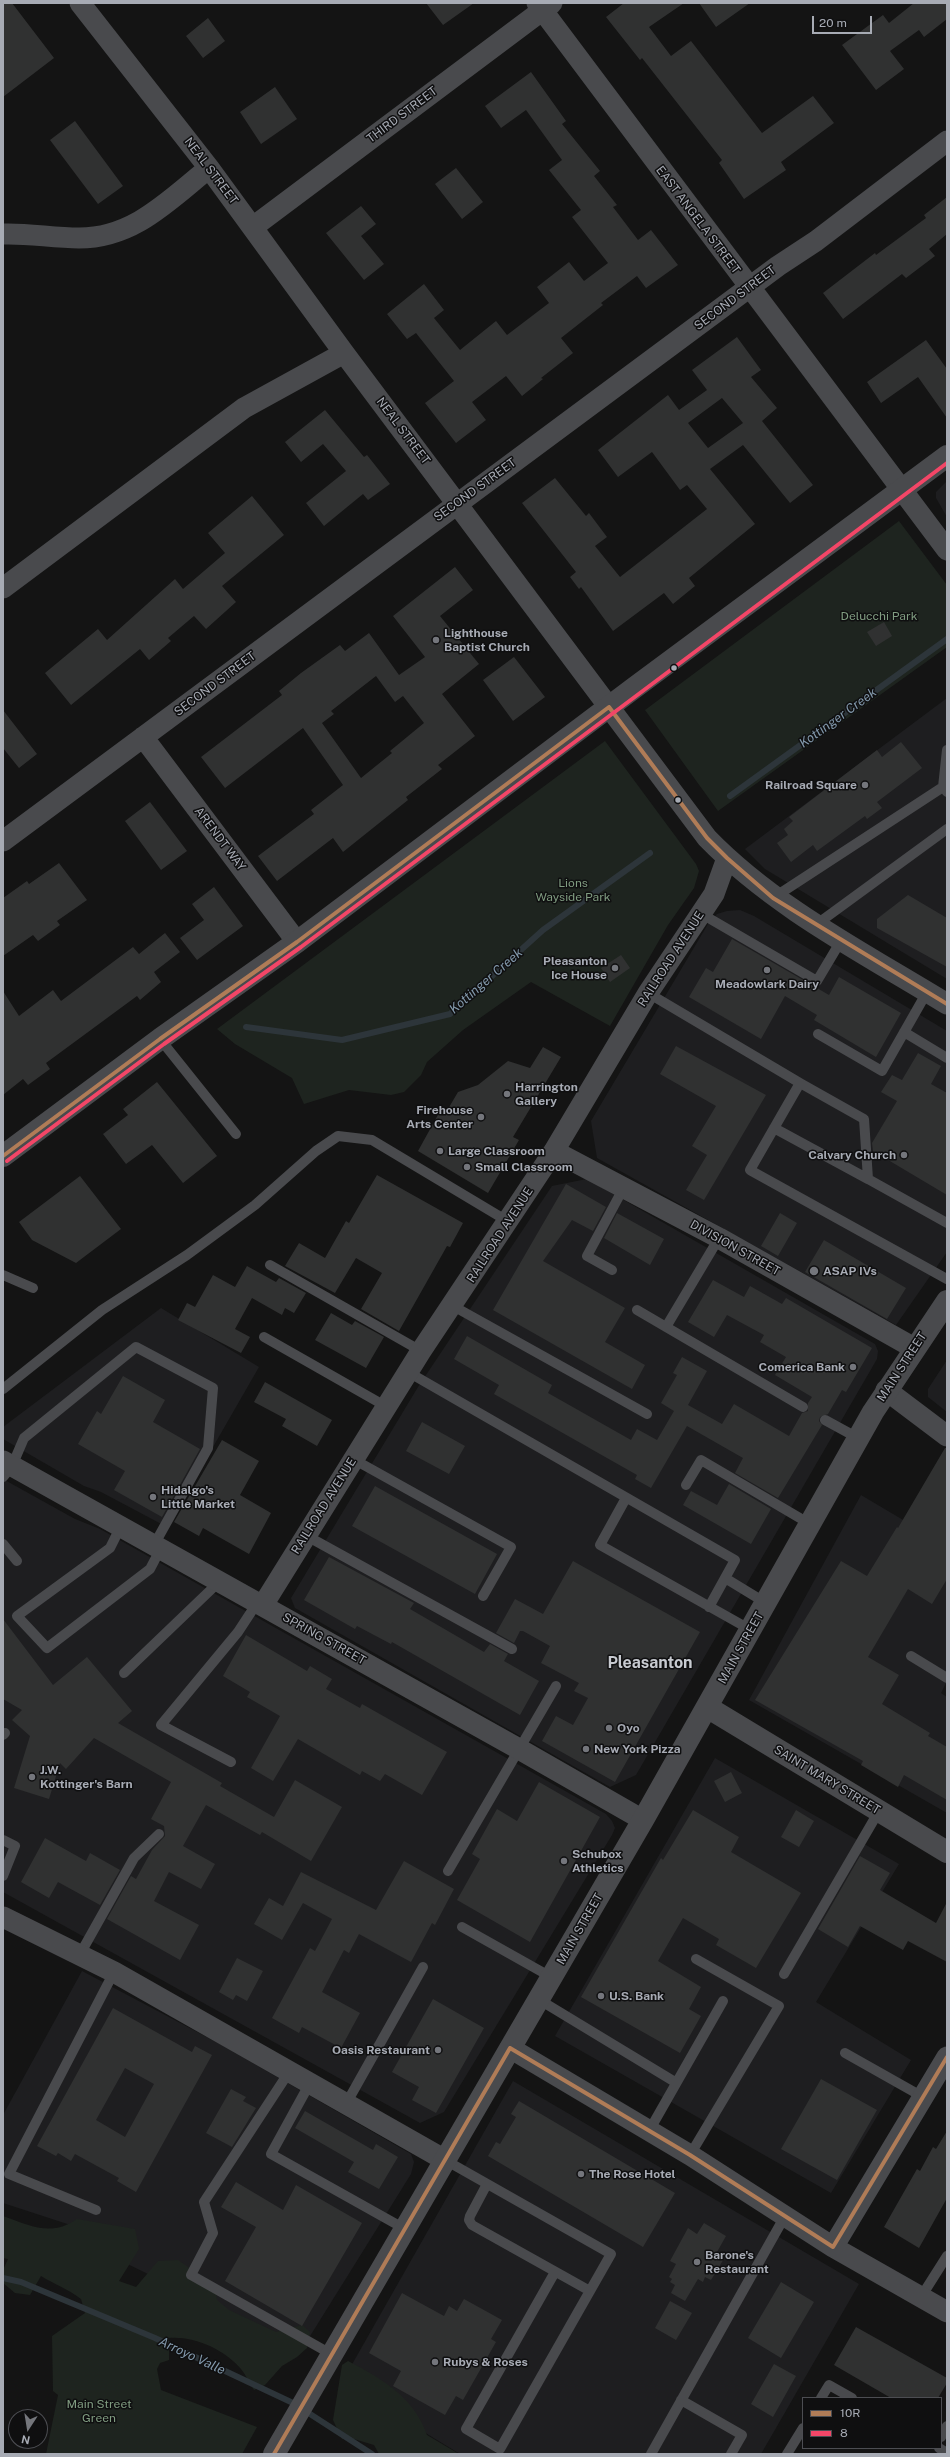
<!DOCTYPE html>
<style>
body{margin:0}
#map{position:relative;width:950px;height:2457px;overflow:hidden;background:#141414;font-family:"Public Sans",sans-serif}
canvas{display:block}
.frame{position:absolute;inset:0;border:4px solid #a7abb4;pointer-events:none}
.legend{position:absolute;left:802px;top:2397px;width:140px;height:52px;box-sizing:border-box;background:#0f0f10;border:1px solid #4c4d52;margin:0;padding:5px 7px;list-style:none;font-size:12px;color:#a7abb4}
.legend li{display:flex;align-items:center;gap:8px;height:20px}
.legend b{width:20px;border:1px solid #4c4d52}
.north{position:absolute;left:8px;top:2409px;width:40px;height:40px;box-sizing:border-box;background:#0f0f10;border:1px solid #4c4d52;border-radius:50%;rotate:192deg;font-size:11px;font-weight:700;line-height:16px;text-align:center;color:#a7abb4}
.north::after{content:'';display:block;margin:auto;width:14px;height:18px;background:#74767c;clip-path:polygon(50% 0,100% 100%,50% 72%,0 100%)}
.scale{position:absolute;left:812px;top:16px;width:60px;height:18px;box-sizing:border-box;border:2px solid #a7abb4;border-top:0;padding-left:5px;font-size:12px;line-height:14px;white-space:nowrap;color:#a7abb4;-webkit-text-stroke:3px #0f0f10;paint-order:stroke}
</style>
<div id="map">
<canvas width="950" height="2457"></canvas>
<div class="frame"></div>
<ul class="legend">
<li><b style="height:5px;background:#b07c57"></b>10R</li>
<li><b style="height:5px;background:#f34667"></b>8</li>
</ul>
<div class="north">N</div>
<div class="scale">20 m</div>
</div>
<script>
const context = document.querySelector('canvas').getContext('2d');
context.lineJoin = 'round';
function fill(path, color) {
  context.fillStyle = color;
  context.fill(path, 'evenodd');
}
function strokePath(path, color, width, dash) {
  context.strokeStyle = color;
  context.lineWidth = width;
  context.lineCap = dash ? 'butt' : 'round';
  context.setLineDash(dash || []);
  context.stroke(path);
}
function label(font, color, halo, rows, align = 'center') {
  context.font = font + ' "Public Sans",sans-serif';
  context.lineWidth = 3;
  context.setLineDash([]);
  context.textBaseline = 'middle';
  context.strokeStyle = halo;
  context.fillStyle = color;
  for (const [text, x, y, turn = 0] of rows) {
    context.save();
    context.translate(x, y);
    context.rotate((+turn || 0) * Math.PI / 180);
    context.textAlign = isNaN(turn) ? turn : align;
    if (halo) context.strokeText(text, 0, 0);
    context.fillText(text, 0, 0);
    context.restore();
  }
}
fill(new Path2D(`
 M947,481V517L936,498V492Z
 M947,698V979L765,869L745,849Z
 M740,910L754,916L947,1031V1252L896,1325L597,1158L591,1121L708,924L717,914L727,911Z
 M587,1179L875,1344L878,1351L877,1359L636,1775L610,1787L295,1608L291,1598L418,1387L552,1186Z
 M161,1308L259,1367L167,1527L101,1492L84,1486L3,1439V1427Z
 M947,1360V1412L928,1397V1389Z
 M3,1479L75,1519L100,1529L606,1814L612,1821L615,1828L612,1835L444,2112L420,2123L3,1892Z
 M861,1495L947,1546V1681L941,1693L947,1697V1813L749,1700Z
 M715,1758L899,1864L816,2002L911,2060L831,2193L555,2036Z
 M82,1971L218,2043L411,2154L414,2162L411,2174L302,2349L107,2254L95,2233L3,2203V2115Z
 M513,2081L859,2284L761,2454H460L342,2382Z`), '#1e1e20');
fill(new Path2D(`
 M899,521L947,585V647L718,811L645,710Z
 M605,741L696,864L699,871L694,888L668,925L610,1026L531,982L463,1030L427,1062L421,1075L404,1092L391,1095L349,1090L304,1104L292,1078L235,1044L217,1029Z
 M3,2216C31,2226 51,2237 77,2219L135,2229L139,2249L119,2281L136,2287L158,2261L178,2260L215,2286L217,2300L229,2310L276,2332L302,2325L310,2332L307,2348L297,2357L282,2366L265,2385L254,2390C249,2383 246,2375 241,2369C224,2349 194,2336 169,2338V2360L160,2363L157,2369L161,2390L257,2427L242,2454H46L58,2395L53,2391L52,2336L85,2313L81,2299C68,2289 54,2284 41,2276L30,2295L15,2293L3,2283V2270L8,2259L3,2258Z
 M348,2361C381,2378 415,2398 427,2435L459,2454H379L374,2445L354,2439H342L333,2420L342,2365Z`), '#1e241f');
strokePath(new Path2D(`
 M730,796L947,639
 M246,1027L342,1040L450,1014L543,930L650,853
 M3,2278L21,2282L155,2338L293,2403L372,2454`), '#2d353a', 6);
fill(new Path2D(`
 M3,3H12L54,58L3,97Z
 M426,3H474L443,25Z
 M624,3H684L649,27L671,56L691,41L762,133L813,96L834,123L781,162L786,170L744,199L719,163L722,160L642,58L640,60L606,17Z
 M699,3H750L716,27Z
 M914,3H947V19L924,37L919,30L890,51L904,69L876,90L842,45L883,15L889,23Z
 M208,18L225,41L203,58L186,36Z
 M531,72L566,121L562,124L600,171L594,176L617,205L613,207L638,240L651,230L678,265L646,288L637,276L601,303L603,305L561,338L573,353L541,378L543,379L522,396L506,376L472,402L486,420L456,443L425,403L454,381L416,333L407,339L387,314L424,284L444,310L434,318L460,350L496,321L507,335L549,303L537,287L569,262L584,281L608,263L572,217L581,210L549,170L562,160L526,110L501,128L485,106Z
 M275,87L297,119L261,144L240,112Z
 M75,121L123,186L98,204L50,140Z
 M456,168L483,202L462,219L435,184Z
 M947,197V234L929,249L935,256L906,278L902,274L843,319L823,293L875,253L876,255L926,218L924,215Z
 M361,206L376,224L361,236L384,264L364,280L326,233Z
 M737,337L761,370L751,377L777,408L762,421L813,485L790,503L743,445L710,469L755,524L689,578L695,586L673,604L664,593L613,631L581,587L579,589L570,577L576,572L522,503L555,478L586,516L589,513L607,537L595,546L620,577L707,509L687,485L680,490L652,452L618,477L598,450L668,395L679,410L707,390L692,370ZM722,398L743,423L708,448L688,423Z
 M926,340L947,369V418L918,377L881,403L867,382Z
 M325,410L364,457L367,455L390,484L368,500L363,494L324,526L306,503L346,471L323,444L301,462L285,442Z
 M252,496L284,535L222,586L236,602L206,629L194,616L168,638L171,641L149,660L140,649L71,705L45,673L98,629L107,640L175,579L183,589L225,553L208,533Z
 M455,567L473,590L440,616L479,664L442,694L475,736L438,765L442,769L406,797L408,800L343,852L333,838L277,881L258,856L314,814L311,810L343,785L303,728L225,788L201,757L282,695L279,691L301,673L340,645L345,651L369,633L399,675L425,657L393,616ZM376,676L395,702L403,696L424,723L390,751L392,753L361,778L322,723L334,714L331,711Z
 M884,622L892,636L876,646L867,632Z
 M514,657L545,697L513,721L483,680Z
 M3,710L37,754L19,768L3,748Z
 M901,742L922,768L877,802L882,808L867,819L865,816L817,851L813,845L791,862L777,843L788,835L784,829L793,821L789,817L877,750L882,757Z
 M150,802L187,851L161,870L125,821Z
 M59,863L87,900L57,921L60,925L38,941L33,935L3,956V898L27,881L29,884Z
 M214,887L243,926L197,960L180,938L204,920L192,904Z
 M908,895L947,918V967L877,928V919Z
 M165,933L180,952L154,972L161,982L140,1000L137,996L46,1063L50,1069L28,1085L23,1079L3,1095V991L19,1016L53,990L61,1001L133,947L139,954Z
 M732,939L829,995L839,977L901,1013L876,1057L814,1020L817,1015L785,996L761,1039L689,997L706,968L713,972Z
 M621,955L630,968L610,982L601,968Z
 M676,1046L766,1095L704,1200L686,1190L707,1155L692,1146L716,1106L660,1074Z
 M543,1047L561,1057L513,1137L519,1140L488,1193L418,1151L439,1113L448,1109L458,1092L478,1085L508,1061L530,1068Z
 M918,1053L941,1066L931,1084L947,1093V1195L873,1151L872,1143L897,1101L881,1092L892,1075L902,1080Z
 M157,1082L217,1156L183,1183L152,1145L126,1164L103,1134L128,1115L123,1109Z
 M377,1175L463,1223L450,1247L447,1246L399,1331L361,1309L382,1273L356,1258L335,1293L285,1266L299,1243L325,1258L346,1221L349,1223Z
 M80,1176L121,1229L76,1263L32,1240L19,1222Z
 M566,1184L606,1207L593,1231L572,1220L543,1261L625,1308L605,1342L645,1365L632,1389L493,1310Z
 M617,1213L664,1239L650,1265L604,1238Z
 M780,1213L797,1223L778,1256L761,1246Z
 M824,1240L906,1288L887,1319L805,1272Z
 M247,1266L276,1282L279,1278L306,1293L294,1313L285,1308L282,1315L252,1298L235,1329L250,1337L241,1353L178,1320L187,1303L195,1307L213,1275L235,1287Z
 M713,1280L744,1297L750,1286L782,1304L786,1298L872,1348L846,1392L842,1390L828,1414L820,1417L819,1421L822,1425L778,1498L735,1473L743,1458L687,1426L651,1488L635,1479L637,1475L494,1394L499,1385L454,1359L467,1336L552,1385L548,1393L631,1440L637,1429L657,1440L674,1411L661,1403L677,1375L673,1373L682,1357L707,1371L688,1405L722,1424L734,1404L789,1436L802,1413L808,1411V1403L812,1397L775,1375L786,1357L760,1342L764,1335L727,1315L714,1337L688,1322Z
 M331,1313L352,1325L355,1321L384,1337L366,1368L315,1340Z
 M123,1376L165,1400L153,1422L200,1449L162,1517L114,1490L125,1471L78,1444L97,1411L101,1414Z
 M265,1382L332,1420L317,1446L282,1426L286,1419L254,1402Z
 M422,1422L465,1446L449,1474L406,1451Z
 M222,1440L259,1461L240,1495L271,1513L249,1554L203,1528L199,1536L174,1522Z
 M945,1448H947V1579L932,1604L908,1589L868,1657L899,1675L882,1704L930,1733L928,1736L947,1747V1800L904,1775L898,1787L861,1765L863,1761L755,1700L841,1561L867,1576L897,1527L898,1528Z
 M729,1484L771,1509L751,1544L683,1505L691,1491L717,1505Z
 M375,1486L497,1554L475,1594L352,1526Z
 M329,1557L414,1603L410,1609L484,1652L490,1644L508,1654L504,1661L539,1681L520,1715L392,1642L391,1644L357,1626L355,1629L304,1600Z
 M573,1561L700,1632L615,1782L542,1741L556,1716L573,1725L588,1698L574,1691L579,1683L541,1663L550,1646L523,1631H520L514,1643L496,1633L515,1599L543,1614Z
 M3,1619L53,1685L87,1657L132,1711L118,1723L222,1783L220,1786L274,1817L295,1780L342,1807L311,1861L262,1832L260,1835L206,1805L183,1846L215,1864L201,1889L169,1872L154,1901L199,1925L180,1960L107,1919L131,1876L136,1879L152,1850L165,1836L164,1826L151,1819L171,1782L94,1738L66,1769L60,1763L49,1799L14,1788L30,1736L12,1720L22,1710L3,1699Z
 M246,1635L307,1671L310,1666L332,1679L326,1689L360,1708L362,1704L447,1752L422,1795L385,1774L380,1781L362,1771L360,1775L298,1739L273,1781L251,1768L280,1716L247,1697L250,1692L223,1676Z
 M731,1772L742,1793L725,1802L714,1781Z
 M539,1782L600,1817L530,1942L457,1900L480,1859L472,1854L497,1809L517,1821Z
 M693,1810L739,1837L731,1852L801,1893L756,1968L716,1945L719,1939L683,1918L658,1961L701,1987L689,2009L701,2016L680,2053L581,1997L661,1858L663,1860Z
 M796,1810L814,1821L799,1847L781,1837Z
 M45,1838L86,1861L90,1853L120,1870L100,1905L58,1882L49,1898L21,1882Z
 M860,1856L890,1873L880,1890L936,1923L947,1902V1962L908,1941L903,1950L860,1926L848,1947L818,1929Z
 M404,1861L454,1889L435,1925L432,1923L411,1962L359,1934L349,1953L344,1950L322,1992L360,2013L341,2048L302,2027L299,2033L272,2018L310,1948L315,1951L332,1919L303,1903L282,1940L254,1924L269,1898L283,1906L301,1872L376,1910Z
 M237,1958L263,1971L247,2001L236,1995L233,2000L219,1992Z
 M433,1999L484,2028L436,2113L412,2100L419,2087L392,2072Z
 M113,2008L192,2052L195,2046L212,2055L136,2192L117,2181L119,2178L75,2154L71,2161L58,2153L56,2156L37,2146ZM125,2068L154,2084L125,2137L96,2120Z
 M821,2079L877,2110L837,2180L781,2149Z
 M231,2089L246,2097L243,2101L256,2108L232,2147L206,2133Z
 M519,2101L675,2193L643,2247L488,2156L496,2142L500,2144L516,2117L511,2114Z
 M305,2111L373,2150L376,2144L398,2157L379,2189L348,2172L354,2162L295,2128Z
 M947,2131V2198L919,2248L884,2227L917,2169L920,2171L933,2147L936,2149Z
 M236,2182L283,2210L296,2185L362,2223L302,2326L225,2281L256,2227L221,2207Z
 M704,2223L726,2236L717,2252L725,2257L711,2280L705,2277L703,2282L698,2279L685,2301L671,2293L675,2285L670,2282L672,2279L669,2277L676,2264L670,2261L688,2228L697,2234Z
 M781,2282L814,2302L781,2358L748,2338Z
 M402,2293L444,2316L449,2306L457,2311L464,2299L502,2320L491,2339L496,2342L463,2400L456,2396L445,2415L393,2386L401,2371L369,2353Z
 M670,2301L692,2313L676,2340L655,2328Z
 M856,2327L947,2378V2383L938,2398H891L834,2365Z
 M774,2364L796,2376L773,2417L751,2404Z`), '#303131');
strokePath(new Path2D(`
 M943,787L947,750
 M773,898L943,787L947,792
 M700,913L817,981L842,939
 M817,924L947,829
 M648,993L800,1083
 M904,1032L947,1058
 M818,1034L882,1071L927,992
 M160,1039L236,1134
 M774,1128L868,1179
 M947,1223L868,1179L864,1119L800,1083L750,1170L947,1279
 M270,1265L421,1351
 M612,1270L587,1256L624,1187
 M3,1275L33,1288
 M453,1306L647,1414
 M637,1310L803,1407
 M666,1327L719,1238
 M264,1337L387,1407
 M408,1372L735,1560L709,1607
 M3,1389L102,1310L187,1255L255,1205L316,1151L338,1136L372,1140L509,1222
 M825,1420L858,1438
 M353,1459L511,1547L483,1596
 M3,1477L12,1466L24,1438L136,1347L213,1388L208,1448L154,1545
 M686,1485L701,1460L810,1524
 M626,1498L600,1545L751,1630
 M121,1526L110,1548L17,1616L47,1648L150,1569L161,1548
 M305,1535L512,1649
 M3,1544L17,1561
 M725,1578L766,1603
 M911,1656L947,1678
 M124,1673L220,1581
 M3,1735L5,1733
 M231,1762L161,1725L238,1632L257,1603
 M3,1840L15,1846L3,1876
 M448,1871L556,1686
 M462,1927L551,1977
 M79,1956L134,1858L159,1834
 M784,1974L879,1811
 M538,1999L675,2082
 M845,2053L923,2097
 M289,2072L204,2202L213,2233L191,2275L331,2354
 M310,2083L271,2154L405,2229
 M346,2104L423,1967
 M649,2131L723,2001
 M690,2155L779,2006L696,1959
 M445,2160L611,2254L500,2449L466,2429L555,2272
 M487,2184L470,2216L469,2220L472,2225L590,2291
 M96,2210L9,2174L114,1972
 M921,2297L947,2256
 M821,2398L829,2385L852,2398
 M681,2400L742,2435L731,2454
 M941,2437L947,2426
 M939,2448L947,2453
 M651,2454L785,2216
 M787,2454L803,2428`), '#494a4d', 10);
strokePath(new Path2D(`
 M80,3L209,168L344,353L707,838C775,908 864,953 947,1004
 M537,3L947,550
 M253,227L552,3
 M3,234C28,233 53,238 79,238C134,238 169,200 209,168
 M3,588L244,408L344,353
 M143,737L297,942
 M3,841L778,266L816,241L947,141
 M554,1151L719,1238L914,1348
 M886,1390L947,1436
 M3,1461L519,1749L643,1820
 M263,1605L421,1351L554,1151L648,993L714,894L727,858
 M3,1917L114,1972L445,2160
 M510,2048L690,2155L833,2247L947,2312
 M833,2247L947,2057`), '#494a4d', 21);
strokePath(new Path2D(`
 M3,1156L160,1039L297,942L634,688L947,456
 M707,1707L947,1852
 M274,2454L643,1820L873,1412L947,1301`), '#494a4d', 22);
strokePath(new Path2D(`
 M609,707L707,838L727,858L773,898L947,1004
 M3,1156L160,1039L297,942L609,707
 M510,2048L690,2155L833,2247
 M833,2247L947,2057
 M274,2454L510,2048`), '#b07c57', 4);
strokePath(new Path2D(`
 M7,1161L164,1044L301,947L947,463`), '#f34667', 4);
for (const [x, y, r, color] of [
 [436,640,4,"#74767c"],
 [674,668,3.5,"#a7abb4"],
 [865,785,4,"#74767c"],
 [678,800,3.5,"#a7abb4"],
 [615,968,4,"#74767c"],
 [767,970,4,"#74767c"],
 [507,1094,4,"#74767c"],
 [481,1117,4,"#74767c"],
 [440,1151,4,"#74767c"],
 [904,1155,4,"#74767c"],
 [467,1167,4,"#74767c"],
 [814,1271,5,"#74767c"],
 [853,1367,4,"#74767c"],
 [153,1497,4,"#74767c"],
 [609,1728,4,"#74767c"],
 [586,1749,4,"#74767c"],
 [32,1777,4,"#74767c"],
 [564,1861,4,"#74767c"],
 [601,1996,4,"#74767c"],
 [438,2050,4,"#74767c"],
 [581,2174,4,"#74767c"],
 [697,2262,4,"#74767c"],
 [435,2362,4,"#74767c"]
]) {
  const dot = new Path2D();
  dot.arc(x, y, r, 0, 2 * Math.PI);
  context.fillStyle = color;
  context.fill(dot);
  strokePath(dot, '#0f0f10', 1.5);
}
label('12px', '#a7abb4', '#0f0f10', [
 ["THIRD STREET",402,115,-37],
 ["NEAL STREET",211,171,53],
 ["EAST ANGELA STREET",698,220,53],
 ["SECOND STREET",735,298,-37],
 ["NEAL STREET",403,431,53],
 ["SECOND STREET",475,490,-36],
 ["SECOND STREET",215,684,-37],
 ["ARENDT WAY",220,839,53],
 ["RAILROAD AVENUE",671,959,-57],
 ["RAILROAD AVENUE",500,1235,-57],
 ["DIVISION STREET",735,1248,29],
 ["MAIN STREET",902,1367,-57],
 ["RAILROAD AVENUE",324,1506,-58],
 ["SPRING STREET",324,1639,29],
 ["MAIN STREET",741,1648,-61],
 ["SAINT MARY STREET",827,1780,31],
 ["MAIN STREET",580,1929,-60]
]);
label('12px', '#809c81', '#0f0f10', [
 ["Delucchi Park",879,616],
 ["Lions",573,883],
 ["Wayside Park",573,897],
 ["Main Street",99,2404],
 ["Green",99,2418]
]);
label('bold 12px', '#a7abb4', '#0f0f10', [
 ["Lighthouse",444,633],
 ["Baptist Church",444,647],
 ["Railroad Square",857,785,"right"],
 ["Pleasanton",607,961,"right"],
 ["Ice House",607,975,"right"],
 ["Meadowlark Dairy",767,984,"center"],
 ["Harrington",515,1087],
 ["Gallery",515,1101],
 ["Firehouse",473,1110,"right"],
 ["Arts Center",473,1124,"right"],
 ["Large Classroom",448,1151],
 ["Calvary Church",896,1155,"right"],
 ["Small Classroom",475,1167],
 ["ASAP IVs",823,1271],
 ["Comerica Bank",845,1367,"right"],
 ["Hidalgo's",161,1490],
 ["Little Market",161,1504],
 ["Oyo",617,1728],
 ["New York Pizza",594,1749],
 ["J.W.",40,1770],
 ["Kottinger's Barn",40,1784],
 ["Schubox",572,1854],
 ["Athletics",572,1868],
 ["U.S. Bank",609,1996],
 ["Oasis Restaurant",430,2050,"right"],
 ["The Rose Hotel",589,2174],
 ["Barone's",705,2255],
 ["Restaurant",705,2269],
 ["Rubys & Roses",443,2362]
], 'left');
label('italic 13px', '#8298ab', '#0f0f10', [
 ["Kottinger Creek",838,718,-36],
 ["Kottinger Creek",486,981,-41],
 ["Arroyo Valle",192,2356,25]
]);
label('bold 16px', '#c7cad0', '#0f0f10', [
 ["Pleasanton",650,1663]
]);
</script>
